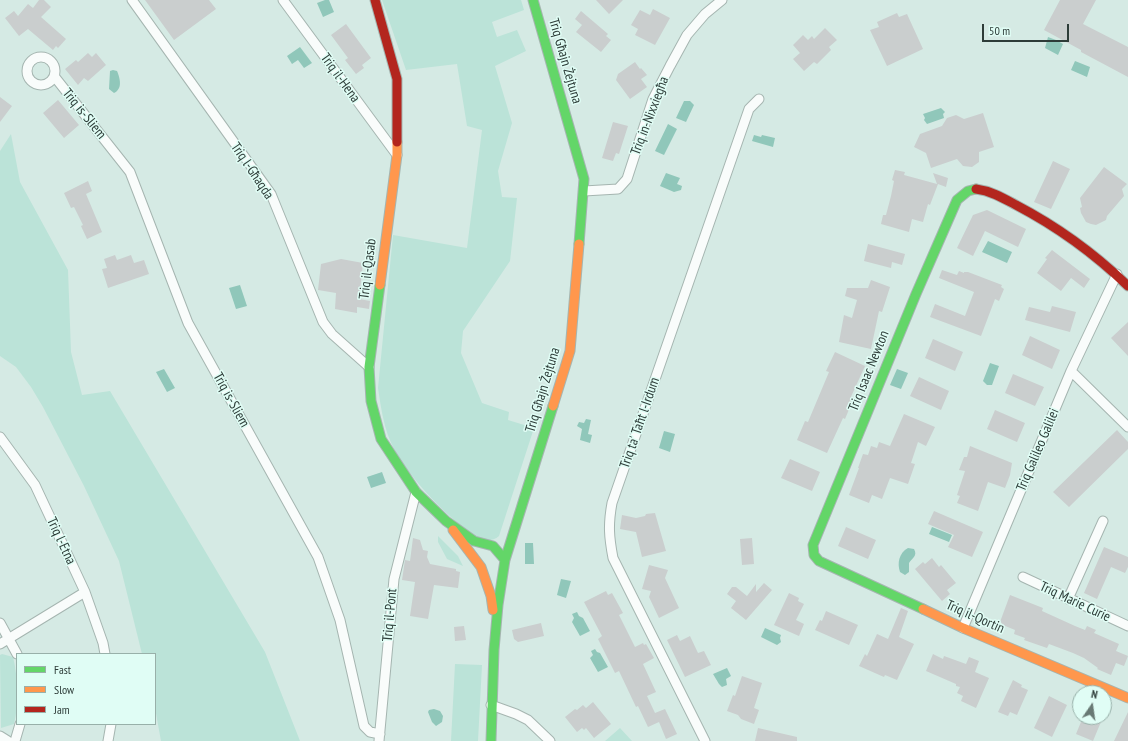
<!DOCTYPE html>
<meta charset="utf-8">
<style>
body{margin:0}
#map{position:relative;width:1128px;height:741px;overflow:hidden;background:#d5eae4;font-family:"PT Sans Narrow",sans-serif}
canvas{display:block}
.legend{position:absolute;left:16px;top:653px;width:140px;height:72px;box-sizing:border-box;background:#e0fdf5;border:1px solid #98b0a9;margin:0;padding:5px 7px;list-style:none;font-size:12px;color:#2d3c38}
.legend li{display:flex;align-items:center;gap:8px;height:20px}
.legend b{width:20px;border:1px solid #98b0a9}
.north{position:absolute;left:1072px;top:685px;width:40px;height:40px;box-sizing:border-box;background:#e0fdf5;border:1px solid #98b0a9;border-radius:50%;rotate:13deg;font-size:11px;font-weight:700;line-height:16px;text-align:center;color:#2d3c38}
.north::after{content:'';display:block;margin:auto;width:14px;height:18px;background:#687974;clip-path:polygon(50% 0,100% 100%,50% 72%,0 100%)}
.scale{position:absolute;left:982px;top:24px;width:87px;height:18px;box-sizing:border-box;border:2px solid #2d3c38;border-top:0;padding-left:5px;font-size:12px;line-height:14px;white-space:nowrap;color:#2d3c38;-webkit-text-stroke:3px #e0fdf5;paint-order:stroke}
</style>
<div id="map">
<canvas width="1128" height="741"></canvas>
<ul class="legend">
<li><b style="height:5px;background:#63d668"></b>Fast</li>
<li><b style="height:5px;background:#ff974d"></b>Slow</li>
<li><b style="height:5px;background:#b3261e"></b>Jam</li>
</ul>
<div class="north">N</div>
<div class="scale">50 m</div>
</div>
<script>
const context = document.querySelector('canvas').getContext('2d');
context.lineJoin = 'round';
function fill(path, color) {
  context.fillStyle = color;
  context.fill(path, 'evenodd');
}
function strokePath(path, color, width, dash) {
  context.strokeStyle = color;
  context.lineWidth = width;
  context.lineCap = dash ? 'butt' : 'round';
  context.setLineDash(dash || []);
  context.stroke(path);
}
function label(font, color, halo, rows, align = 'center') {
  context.font = font + ' "PT Sans Narrow",sans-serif';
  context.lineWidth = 3;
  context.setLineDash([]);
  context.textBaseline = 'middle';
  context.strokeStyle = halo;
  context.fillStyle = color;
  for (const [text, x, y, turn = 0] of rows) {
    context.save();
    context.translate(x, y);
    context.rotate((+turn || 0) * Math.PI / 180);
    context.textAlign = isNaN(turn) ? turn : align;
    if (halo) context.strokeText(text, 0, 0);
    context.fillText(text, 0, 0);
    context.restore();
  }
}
fill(new Path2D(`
 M382,0H521L524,10L492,22L497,37L517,30L526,51L495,66L512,123L498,171L502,197L517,198L510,261L463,331L461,353L482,403L509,412L508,420L534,428L499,536C494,541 485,541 479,539C474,537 470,533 466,530C440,509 409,477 393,447C384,429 381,408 378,388L393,235L467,248L482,130L467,126L457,64L406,70Z
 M11,134L20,182L68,270L71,352L82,395L110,391L265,652L300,741H161L155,708V654H142L119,561L84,486L43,407L31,387L16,367L0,356V151Z
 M438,536L458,556L463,566L447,559L438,542Z
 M2,654L13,657C18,677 19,705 14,724L1,728L0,655Z
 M455,664L482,665L478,741H451Z
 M620,728L632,741H605Z`), '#bbe3d8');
fill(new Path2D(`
 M325,0H329L334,12L323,17L317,3Z
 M1048,37L1056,40L1063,44L1058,55L1045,48Z
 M300,47L312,63L304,68L298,60L292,64L287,56Z
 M1075,61L1090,67L1087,77L1071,70Z
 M113,70L117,71C120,78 123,89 114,93L109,89L110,71Z
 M684,101H690L694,105L686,122L676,118Z
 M941,108L945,112L943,114L944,118L927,124L924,120L925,118L923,114Z
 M668,124L677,129L664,155L655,151Z
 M754,135L761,137L762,135L775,138L773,147L752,141Z
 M666,173L680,178L677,184L682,186L681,190L674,192L660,186Z
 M988,241L1012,252L1007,263L982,252Z
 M240,285L247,306L236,309L229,288Z
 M990,363L999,366L992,385H987L983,381Z
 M164,369L175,388L167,392L156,372Z
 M897,369L908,373L901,389L890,385Z
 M586,419L591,420L588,434L592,435L590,443L580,440L582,429L577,426L579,422L584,423Z
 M664,431L675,434L670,452L659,448Z
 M382,472L386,483L371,488L367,477Z
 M932,527L952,535L949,542L929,534Z
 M525,543H533L534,564H525Z
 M908,548L914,549C918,556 912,558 909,563V572L905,575L900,572C897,563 899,553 908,548Z
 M561,579L571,581L566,598L557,595Z
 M577,612L579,616L583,618L590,631L580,636L572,622L574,618L572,614Z
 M765,628L781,635L780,638L781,642L777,645L761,637Z
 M595,649L597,652L600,653L608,667L598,672L590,658L593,655L591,651Z
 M727,668L731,676L726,679L727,685L722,687L719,684L713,674Z
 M434,709L440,711L443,716L442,722L436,726L432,722L428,712L429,710Z`), '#90c7ba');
fill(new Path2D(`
 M39,0H44L51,7L41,17L66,39L58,48L56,46L53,50L28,29L19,36L5,18L14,11L18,16L28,4L33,8Z
 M145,0H209L216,9L174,40Z
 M596,0H623L609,14Z
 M1060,0H1096L1083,24L1128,47V77L1081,52V50L1044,30Z
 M653,9L670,18L655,45L635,35L638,29L631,25L640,10L650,15Z
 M581,11L608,34L606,36L611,40L601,52L576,32L582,25L575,19Z
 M897,13L899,17L907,14L923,49L887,66L870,30L879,27L877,22Z
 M346,24L371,58L362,65L364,68L356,74L345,60L348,58L331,35Z
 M825,28L837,40L829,47L831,50L817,64L814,62L804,71L793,59L800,53L793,45L803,35L808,40L812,36L814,39Z
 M88,53L92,57L96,53L106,65L88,81L84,78L78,85L65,69L76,60L78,62Z
 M635,62L640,69L641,68L647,75L641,79L647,87L630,99L616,80L618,74Z
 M0,97L12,106L0,122Z
 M58,100L79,125L64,138L43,113Z
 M983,113L994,147L979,152V162L972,167L963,166L957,159L931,168L926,153L914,147L920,134L942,126L947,118L956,115L964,119Z
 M613,122L628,126L619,154L616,153L613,161L602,158Z
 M1053,161L1070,169L1051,209L1034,202Z
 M1104,167L1127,184L1122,189L1124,196L1107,216L1106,220L1096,225L1091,224L1086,222L1081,213L1080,208L1082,207L1080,198Z
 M895,170L905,172L904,175L937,184L933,173L948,178L946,187L938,184L930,205L928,204L923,222L912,219L909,232L881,224L883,215H886L891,196L894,181L892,180Z
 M88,181L92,191L86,194L102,232L87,239L81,226L83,225L74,207L71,208L64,193Z
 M987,210L1026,229L1018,247L985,231L973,256L957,248L973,215Z
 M868,244L905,254L902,265L892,262L891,268L864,261Z
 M1052,250L1090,279L1084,288L1071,278L1061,291L1037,273L1047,259L1045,258Z
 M115,255L117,260L131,255L134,263L144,260L149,274L108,288L102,269L107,268L104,259Z
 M341,259L363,263L359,299L370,301L369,309L357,307V313L335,309L336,293L318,290L321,264Z
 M942,270L957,275L959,271L964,273V272H968L1002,285L1001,287L1004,289L999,301L995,299L981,336L930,317L935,304L965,316L974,292L939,278Z
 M871,280L890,287L882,312L879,311L871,349L839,342L844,315L852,318L857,300L845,296L847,288H868Z
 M1052,306L1076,312L1070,332L1025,320L1029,307L1050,312Z
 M1128,322V356L1111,338Z
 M1030,336L1060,350L1052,369L1022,355Z
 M933,339L963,352L955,371L925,358Z
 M835,352L865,366L850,399L853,400L845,419L843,418L827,453L797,440L805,421L808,422L829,372L826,371Z
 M1013,374L1044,387L1035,406L1005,393Z
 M919,377L949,391L941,410L910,396Z
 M995,410L1025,423L1017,442L987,429Z
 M904,414L935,427L926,446L918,442L911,463L915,464L908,484L890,478L882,499L872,495L869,503L849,495L859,468H858L863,454L868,455L871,446L877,448L879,442L890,446Z
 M1117,430L1128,442V449L1069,507L1053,492Z
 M970,446L1012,463L1010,475L1005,488L988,482L978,511L957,503L960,496L957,495L965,471L959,470L964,457H967Z
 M790,459L820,472L812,491L781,478Z
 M934,511L983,532L972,557L948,547L954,535L928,524Z
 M655,513L666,551L642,557L636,532L620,529L622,515L636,518L645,516L646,514Z
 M846,527L876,540L868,559L838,546Z
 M413,538L420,540L423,550L428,551L427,557L430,564L456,569V571L460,572L458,588L434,585L428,619L410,616L415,582L402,580L405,560L410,561Z
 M752,538L754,564L742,565L740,539Z
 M1104,547L1128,557V567L1125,573L1111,567L1097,599L1084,593Z
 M932,558L939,567L941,565L956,583L947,590L950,594L942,601L915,569L923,562L925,564Z
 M649,565L668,570L665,578L679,608L659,618L649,597L651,591L642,589Z
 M764,583L772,590L746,620L731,608L736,601L727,594L732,587H736L747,596L756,584V592Z
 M606,591L608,595L612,593L623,613L619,615L635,647L643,643L644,645L646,644L654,658L643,664L656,692L647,696L655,713L665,709L677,734L666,739L659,722L648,727L638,706L636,707L619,671L615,673L598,639L602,636L584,602Z
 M789,593L799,598L798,601L804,604L796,620L804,624L799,636L774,625Z
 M1010,595L1043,608L1042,611L1075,626L1085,630L1087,626L1096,630L1094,633L1119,644L1116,651L1128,656L1124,666L1116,663L1111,675L1097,669L1098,668L1084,658L1073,653L1049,644L1047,648L1024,640L1025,638L1014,634L1015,630L1003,625L1002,623L1000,622Z
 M901,608L908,611L899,637L914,644L897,680L885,675L884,677L859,666L865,654L867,656L877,634L888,639Z
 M826,611L858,625L849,645L815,630L820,620L822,621Z
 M541,623L544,636L518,642L514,639L512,630Z
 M464,626L466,640L455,641L454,627Z
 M677,635L680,641L690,636L698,653L704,651L711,665L685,677L667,640Z
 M933,654L943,659L944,656L966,664L969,657L979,661L975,672L989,678L976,708L961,701L963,696L957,693L960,687L956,686V684L926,671Z
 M742,676L762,683L754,708L759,710L754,724L741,719L738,715L727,711L733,695L735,696Z
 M1013,680L1022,685L1021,687L1028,690L1017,715L1010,712L1008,716L998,712Z
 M1049,696L1067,705L1052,737L1034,728Z
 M593,702L611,724L594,738L586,728L584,730L582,728L577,732L565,717L575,709L577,710L583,705L586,708Z
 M1128,712V741H1114Z
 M1083,717H1103L1093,741L1076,734Z
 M758,728L797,737V741H755Z`), '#cacece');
const street = new Path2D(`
 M132,0L271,194L323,322L332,334L369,367
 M283,0L397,155
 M27 71a14 14 0 1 1 28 0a14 14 0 1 1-28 0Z
 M54,76L130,172L188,323L318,557L340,620L364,726L370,732L380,734
 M584,191L618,189L627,179L653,99L670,66L687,35L705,14L722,0
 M1071,371L1128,427
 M0,437L35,485L85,592L103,643L105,654
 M1023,577L1128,626
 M1068,599L1103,521
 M0,623L17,654
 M963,628L1071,371L1117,274
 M0,644L85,592
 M491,705L516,714L528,720L550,741
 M0,736L8,741
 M15,741L20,724
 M108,741L111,724
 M379,741L394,579L416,492
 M705,741L613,558C609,537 608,525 612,503L749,109L759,99`);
const fast = new Path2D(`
 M533,0L584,179L579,244
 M380,285L369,367L371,401L381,439L416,492L446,521L474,541L493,546L505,560
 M923,609L819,561L814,555L813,545L916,294L957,200L968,191L976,189
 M491,741L494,650L498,605L505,560L553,406`);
const slow = new Path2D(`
 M380,285L397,155V142
 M553,406L570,351L579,244
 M453,530L481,567L491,596L493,610
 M923,609L963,628L1128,698`);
const jam = new Path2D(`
 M375,0L397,79V142
 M976,189C991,191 1003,198 1016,205C1058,227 1094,253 1128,286`);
strokePath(street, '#a5b5b0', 11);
strokePath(fast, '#a5b5b0', 11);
strokePath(slow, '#a5b5b0', 11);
strokePath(jam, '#a5b5b0', 11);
strokePath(street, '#f9fcfb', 9);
strokePath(fast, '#63d668', 9);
strokePath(slow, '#ff974d', 9);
strokePath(jam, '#b3261e', 9);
label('14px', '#2d3c38', '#e0fdf5', [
 ["Triq Għajn Żejtuna",565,61,74],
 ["Triq il-Hena",340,78,54],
 ["Triq is-Sliem",84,114,51],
 ["Triq in-Nixxiegħa",650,116,-69],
 ["Triq l-Għaqda",252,171,56],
 ["Triq il-Qasab",368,269,-83],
 ["Triq Isaac Newton",869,371,-68],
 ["Triq Għajn Żejtuna",543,390,-73],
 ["Triq is-Sliem",231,400,61],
 ["Triq ta' Taħt l-Irdum",640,423,-71],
 ["Triq Galileo Galilei",1038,450,-67],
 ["Triq l-Etna",61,541,65],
 ["Triq Marie Curie",1075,602,25],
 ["Triq il-Pont",390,615,-85],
 ["Triq il-Qortin",975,617,24]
]);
</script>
